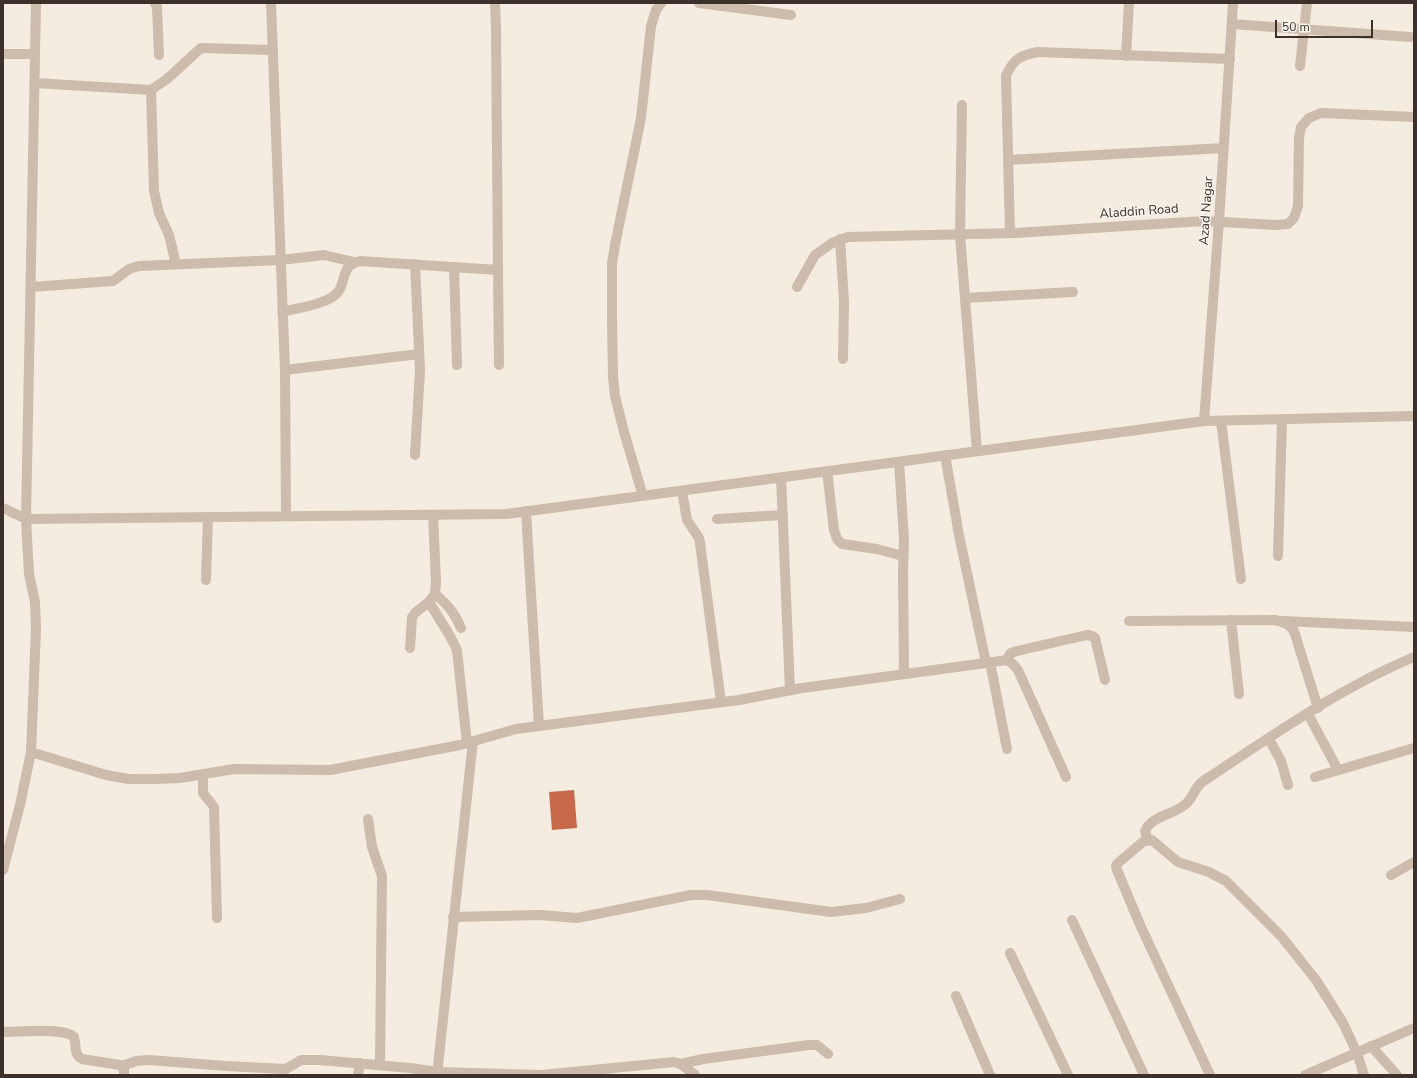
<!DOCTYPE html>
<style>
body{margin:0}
#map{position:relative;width:1417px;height:1078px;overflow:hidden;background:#f4ebe1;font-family:"Nunito Sans",sans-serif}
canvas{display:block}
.frame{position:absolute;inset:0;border:4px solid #3b302b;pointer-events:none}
.scale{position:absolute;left:1275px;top:20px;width:98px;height:18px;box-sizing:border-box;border:2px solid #3b302b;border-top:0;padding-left:5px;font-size:12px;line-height:14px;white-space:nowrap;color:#3b302b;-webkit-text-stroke:3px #fbf5ee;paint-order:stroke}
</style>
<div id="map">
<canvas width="1417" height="1078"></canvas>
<div class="frame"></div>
<div class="scale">50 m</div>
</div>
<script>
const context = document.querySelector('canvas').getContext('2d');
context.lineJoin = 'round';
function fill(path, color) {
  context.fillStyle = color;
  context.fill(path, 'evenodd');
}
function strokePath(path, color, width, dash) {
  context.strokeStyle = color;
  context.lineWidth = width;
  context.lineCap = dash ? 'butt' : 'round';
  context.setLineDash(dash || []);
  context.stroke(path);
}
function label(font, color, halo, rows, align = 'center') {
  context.font = font + ' "Nunito Sans",sans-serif';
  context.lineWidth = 3;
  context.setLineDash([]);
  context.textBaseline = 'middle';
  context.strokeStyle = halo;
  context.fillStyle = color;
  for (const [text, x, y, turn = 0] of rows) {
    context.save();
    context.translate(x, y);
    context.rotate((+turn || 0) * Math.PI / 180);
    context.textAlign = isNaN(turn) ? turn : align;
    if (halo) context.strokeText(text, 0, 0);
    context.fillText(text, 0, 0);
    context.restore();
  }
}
fill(new Path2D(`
 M574,790L577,828L552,830L549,792Z`), '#c8694b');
strokePath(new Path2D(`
 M155,3L157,7L159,55
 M271,3L285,370L286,516
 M495,3L496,27L498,270L499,365
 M699,3L791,15
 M1232,24L1410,37
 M3,54H35
 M1126,56L1129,3
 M1300,66L1307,3
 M35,83L151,90L167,79L201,48L273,50
 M151,90L154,191L159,213L169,235L176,264
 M962,105L960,235L977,451
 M1008,160L1224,148
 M1010,233L1006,76C1013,59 1021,55 1038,52L1230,59
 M840,239L844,302L843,359
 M454,267L457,365
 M31,287L113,281L129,269L139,266L280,260L324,255L354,262
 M797,287L815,255L832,243L848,237L1015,233L1204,221L1276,225L1288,224L1294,218L1298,206L1299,138L1301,127L1309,118L1321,113L1414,117
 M965,298L1073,292
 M282,312C297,308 329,304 338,292C347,280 340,266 360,261L498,270
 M285,370L419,354
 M1204,421L1219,221L1233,3
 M1221,421L1241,579
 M415,455L420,370L415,264
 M945,455L959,535L986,663
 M899,462L904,540L903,573L904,674
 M827,471L834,530L837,539L842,544L877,549L903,556
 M781,477L790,690
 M682,491L687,520L699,538L700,543L721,702
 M643,496L624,432L615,396L613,377L612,319V263L616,240L641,118L651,26L656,10L661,3
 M3,508L26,519L506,514L1204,421L1414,416
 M526,511L539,726
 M717,519L783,515
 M1278,556L1282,420
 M206,580L208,517
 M435,594C448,605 454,612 461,628
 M429,602L450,636L457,650L467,743
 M1231,620L1239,694
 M1129,621L1275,620C1284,622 1289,624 1294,631L1318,708
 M1283,621L1414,627
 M410,648L412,617L416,612L429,602L435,594L436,581L433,515
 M1006,660L1011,653L1017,651L1087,635L1092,636L1095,638L1105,680
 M990,662L1007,749
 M1308,714L1338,770
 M1269,739L1281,761L1288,785
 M31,752L106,775L129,779H154L180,778L234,769L330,770L460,745L516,729L739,700L802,688L986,663C1003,662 1007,655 1018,670L1066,777
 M203,774V793L214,807L217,918
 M1315,777L1414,748
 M368,819L372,847L382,876L380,1065
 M1148,840L1145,831C1152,815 1175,815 1187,803C1194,796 1193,790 1202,782C1270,737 1338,689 1414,657
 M3,870L20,805L31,752L36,629L35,602L29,574L26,519L36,3
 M1391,875L1414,862
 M453,917L540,915L577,918L691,895H707L831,912L866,908L900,899
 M1072,920L1144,1075
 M1010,953L1068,1075
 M956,996L990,1075
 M3,1032C19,1032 64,1027 74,1037C77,1046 73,1054 82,1059L120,1065L124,1069V1075
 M1371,1046L1397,1075
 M681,1064L703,1059L809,1045H817L828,1054
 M122,1066L136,1061L149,1060L226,1066L286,1069L301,1060H320L410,1068L438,1072L542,1075L674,1062L681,1064L695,1075
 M358,1075L360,1063
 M437,1075L473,741
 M1210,1075L1141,927L1117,870L1116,866L1118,863L1144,841L1152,840L1178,862L1209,872L1226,881L1281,936L1316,980L1343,1023L1357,1053L1364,1075
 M1305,1075L1414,1028`), '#cdbbac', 10);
label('13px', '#3b302b', '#fbf5ee', [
 ["Azad Nagar",1207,211,-86],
 ["Aladdin Road",1139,212,-4]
]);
</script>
